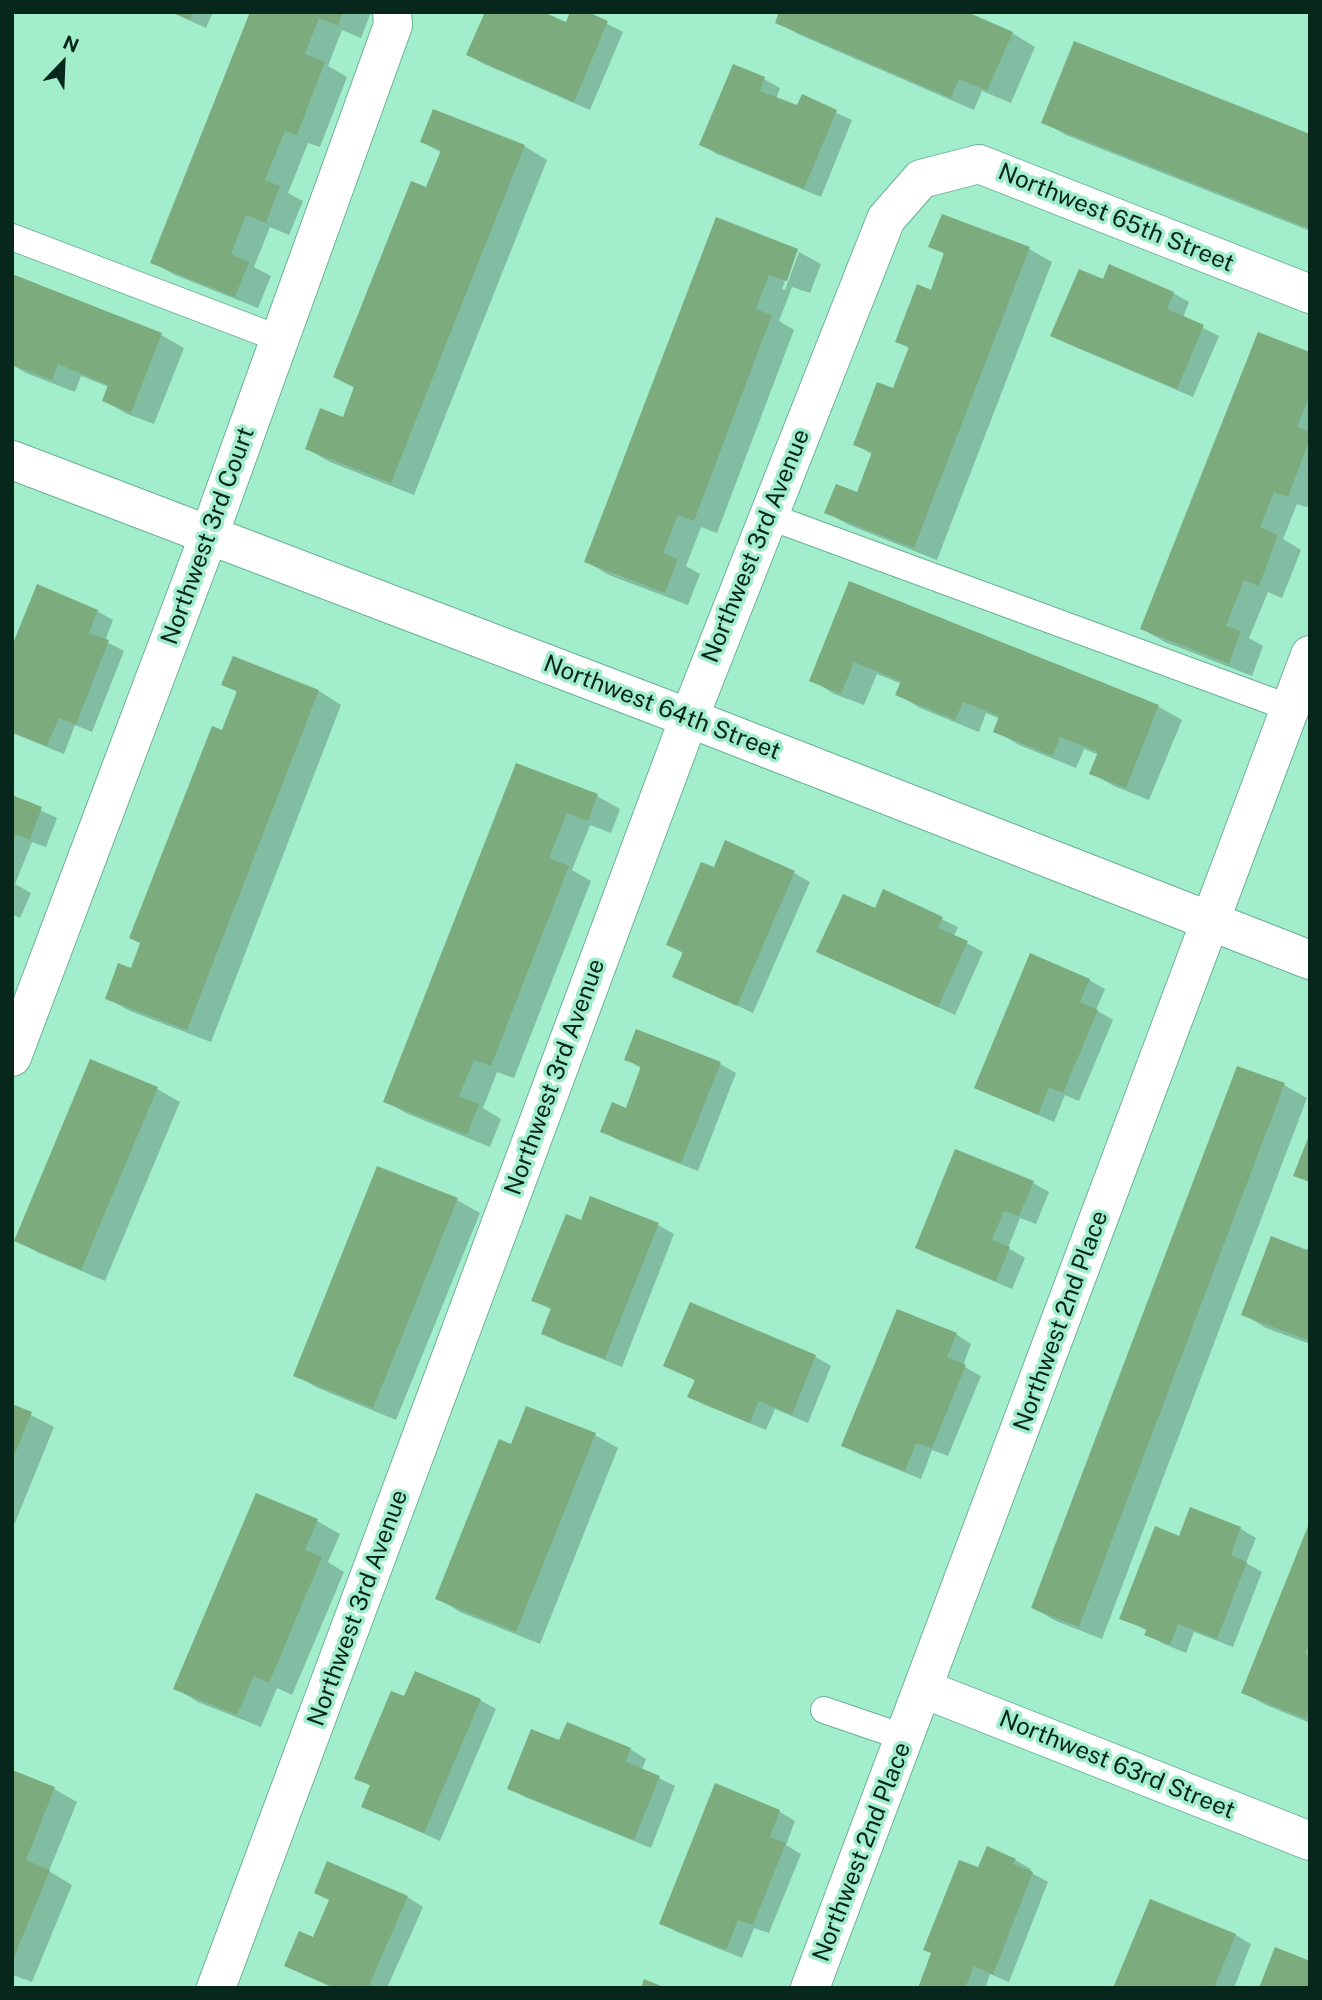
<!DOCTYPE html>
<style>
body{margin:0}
#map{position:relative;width:1322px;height:2000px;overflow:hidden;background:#a2edcc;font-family:"Public Sans",sans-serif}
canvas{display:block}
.frame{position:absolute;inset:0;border:14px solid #07271c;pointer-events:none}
.north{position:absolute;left:28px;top:28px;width:70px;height:70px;-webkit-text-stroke:5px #a2edcc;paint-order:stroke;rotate:23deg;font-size:19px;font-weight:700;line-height:28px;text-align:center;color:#07271c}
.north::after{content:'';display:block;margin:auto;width:24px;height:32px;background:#07271c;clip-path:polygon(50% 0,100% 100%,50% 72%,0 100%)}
</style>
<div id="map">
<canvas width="1322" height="2000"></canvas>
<div class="frame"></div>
<div class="north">N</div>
</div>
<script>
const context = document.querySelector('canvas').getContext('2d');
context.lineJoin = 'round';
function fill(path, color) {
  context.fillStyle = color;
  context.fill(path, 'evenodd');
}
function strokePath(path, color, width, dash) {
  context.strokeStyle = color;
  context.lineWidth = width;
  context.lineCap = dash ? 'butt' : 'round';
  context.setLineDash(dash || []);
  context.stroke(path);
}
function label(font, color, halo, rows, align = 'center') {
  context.font = font + ' "Public Sans",sans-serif';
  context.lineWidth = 7;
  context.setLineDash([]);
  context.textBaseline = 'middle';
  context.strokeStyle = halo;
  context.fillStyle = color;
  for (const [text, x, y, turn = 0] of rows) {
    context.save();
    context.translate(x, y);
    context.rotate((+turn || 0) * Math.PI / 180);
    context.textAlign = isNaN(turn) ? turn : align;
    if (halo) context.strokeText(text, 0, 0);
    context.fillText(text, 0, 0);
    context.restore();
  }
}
fill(new Path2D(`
 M171,12H213L206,28Z
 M252,12H371L361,38L342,30L328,66L347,77L320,147L308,143L288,193L303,201L289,235L270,227L254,267L271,276L258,308L175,275L152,262Z
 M584,12L623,32L590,110L484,64L468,55L567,24Z
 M777,22L1012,33L1035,47L1011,103L982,91L974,110L800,35Z
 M764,79L780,88L776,99L798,108L802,97L852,120L821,197L717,154L701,145Z
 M1043,122L1310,136V231L1066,135Z
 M422,142L524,146L547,160L414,495L330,462L307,449L344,419L356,389L335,377L427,189L442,153Z
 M717,219L799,252H796L782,289L785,290L799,252L821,264L810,293L792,287L779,321L794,330L717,533L701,527L686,566L700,574L688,605L609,575L587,562Z
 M931,246L1029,249L1052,262L937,560L849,525L826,512L858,494L873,455L855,444L894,390L910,349L897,341L932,292L946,255Z
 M1104,281L1173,293L1189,302L1183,318L1219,336L1193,397L1068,344L1053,335Z
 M161,335L184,348L154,424L127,414L104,401L109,387L81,376L75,392L26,373L12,365Z
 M1310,354V508L1297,504L1283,539L1301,550L1282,598L1268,592L1249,638L1263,646L1252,676L1165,642L1142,629Z
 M850,583L1159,707L1182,720L1149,800L1114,786L1091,773L1099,755L1084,749L1076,768L1019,745L996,731L1000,719L986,713L979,732L920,708L897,694L902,684L877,674L864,705L834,694L812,680Z
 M97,611L113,620L105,641L124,651L92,732L75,725L64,754L12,733V651Z
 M234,658L319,691L341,705L211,1042L130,1011L107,998L132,970L239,693L224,685Z
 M517,765L597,796L620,809L611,833L590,825L572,870L591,881L514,1078L497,1072L483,1108L501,1119L490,1147L408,1114L385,1101Z
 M12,797L57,818L46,847L32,842L15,884L31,893L20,918L12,914Z
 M715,869L794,873L810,882L753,1013L675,976L684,954L668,944Z
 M884,892L958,927L954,936L983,952L955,1015L818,952L876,910Z
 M1089,980L1105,989L1096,1010L1113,1020L1079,1101L1065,1095L1054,1122L976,1087Z
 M626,1059L720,1064L736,1073L698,1171L618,1140L602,1131L627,1110L642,1069Z
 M1284,1085L1307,1098L1102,1639L1056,1621L1033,1608Z
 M157,1089L180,1102L105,1281L39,1253L16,1240Z
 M956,1151L1033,1183L1049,1192L1036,1224L1020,1218L1008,1248L1025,1258L1012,1289L933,1256L917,1247Z
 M457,1200L480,1213L396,1420L318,1388L295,1375Z
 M582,1222L658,1225L674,1234L622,1367L559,1342L543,1333L552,1310L534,1300Z
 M1310,1247V1344L1266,1328L1243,1314L1308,1252Z
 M690,1305L816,1357L831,1366L808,1423L775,1409L766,1430L705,1405L690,1396L696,1381L665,1365Z
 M956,1334L971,1344L963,1366L981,1376L948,1456L932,1450L921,1479L859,1454L843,1445Z
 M12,1405L54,1427L12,1530Z
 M527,1408L595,1435L618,1448L540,1644L460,1612L437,1598L512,1447Z
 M1191,1509L1241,1529L1256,1538L1246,1563L1262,1572L1233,1647L1194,1632L1186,1653L1162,1643L1147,1634L1148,1631L1122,1618L1180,1538Z
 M317,1521L340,1534L328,1562L344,1572L292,1695L277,1688L261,1727L198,1702L175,1688Z
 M1310,1525V1723L1266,1705L1243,1692Z
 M405,1699L480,1700L496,1709L440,1841L363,1806L371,1786L356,1778Z
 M560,1742L630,1749L646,1759L642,1770L675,1786L651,1848L525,1797L509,1788Z
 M12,1772L54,1789L77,1802L49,1871L72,1885L32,1982L13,1975L12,1977Z
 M716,1786L780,1812L795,1821L786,1845L801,1854L769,1933L754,1928L742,1958L677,1932L661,1923Z
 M1015,1860L1031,1869L1030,1872L1048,1882L1009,1982L990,1974L985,1988H920L979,1869Z
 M407,1897L423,1907L387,1988H334L302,1974L314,1939Z
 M1151,1901L1236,1935L1251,1944L1234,1988H1115Z`), '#0003');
fill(new Path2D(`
 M172,12H193L190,20Z
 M250,12H343L338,26L319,18L305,54L325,62L297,135L285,131L265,180L280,186L266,223L246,215L231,254L249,262L235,297L150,263Z
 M485,12H543L566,22L570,12H588L608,21L574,102L466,55Z
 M779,12H967L1013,32L987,91L959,79L951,98L775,23Z
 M1074,41L1310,134V229L1041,123Z
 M733,64L765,77L760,91L797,105L802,94L837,110L804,189L699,145Z
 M433,109L525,145L391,483L305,449L320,408L343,417L354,387L333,377L411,181L426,187L441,150L420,142Z
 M942,214L1030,247L914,548L824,513L836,484L857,492L872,452L853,445L877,382L893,388L909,347L895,342L917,284L931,290L944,253L928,247Z
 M716,217L798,249L787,281L769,275L756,309L772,315L694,521L678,515L663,553L678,559L665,593L584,562Z
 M1109,264L1174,292L1167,309L1204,325L1177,389L1050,336L1079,269L1103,279Z
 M12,274L162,333L131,413L102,401L108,385L58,364L52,380L12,365Z
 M1258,332L1310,352V395L1297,427L1310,431V439L1288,497L1274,492L1260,527L1278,535L1259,586L1244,580L1226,626L1241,631L1229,664L1140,629Z
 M849,581L1159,705L1126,788L1089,774L1098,752L1060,737L1053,756L993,732L999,716L963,702L955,720L895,695L901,681L854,662L841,694L809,681Z
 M37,584L98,610L89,633L109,640L76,725L59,718L47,746L12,732V646Z
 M233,656L319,690L187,1030L105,999L118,963L131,968L140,943L129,938L212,726L222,730L237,691L221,685Z
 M516,763L598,794L588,821L567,813L549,858L569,866L491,1066L474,1060L459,1096L479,1104L467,1135L383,1102Z
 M12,795L42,807L30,840L16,834L12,843Z
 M725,840L795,871L737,1006L672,977L683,952L666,945L701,862L714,867Z
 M883,889L943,917L938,928L968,941L938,1007L816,952L843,894L875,908Z
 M1030,953L1090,979L1080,1002L1098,1010L1063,1093L1049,1087L1038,1115L974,1088Z
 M636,1029L721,1062L681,1163L600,1132L612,1102L626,1108L641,1066L624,1060Z
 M90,1059L158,1087L81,1270L14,1241Z
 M1237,1066L1285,1083L1079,1627L1031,1608Z
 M1310,1133V1182L1293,1176Z
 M955,1149L1034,1181L1019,1216L1004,1211L992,1240L1010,1247L996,1281L915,1248Z
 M377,1166L458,1198L373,1408L293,1376Z
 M590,1196L659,1223L605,1359L541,1334L551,1308L531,1301L566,1214L581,1220Z
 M1271,1236L1307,1250L1310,1243V1341L1241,1315Z
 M690,1302L816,1355L792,1415L759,1401L750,1423L687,1397L695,1380L663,1366Z
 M897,1309L957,1333L947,1357L966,1365L932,1448L916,1443L905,1471L841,1446Z
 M12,1404L32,1412L12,1461Z
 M526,1406L596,1433L516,1632L435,1599L499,1439L511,1444Z
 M256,1493L318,1519L305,1550L322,1557L269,1683L254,1676L237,1715L173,1689Z
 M1190,1507L1241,1527L1231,1555L1247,1562L1217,1639L1178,1624L1170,1645L1144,1635L1147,1629L1119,1619L1155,1526L1179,1536Z
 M1310,1521V1642L1305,1654L1310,1656V1709L1306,1719L1241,1693Z
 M415,1671L481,1699L424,1833L361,1807L370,1785L354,1779L391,1691L404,1696Z
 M567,1722L631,1748L626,1762L660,1776L634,1840L507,1789L531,1729L559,1740Z
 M12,1770L55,1787L26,1860L50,1870L12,1962Z
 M715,1783L780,1810L770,1837L786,1843L753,1925L738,1920L726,1950L659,1924Z
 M987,1846L1016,1859L1013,1864L1033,1872L993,1975L974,1966L965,1988H918L931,1953L923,1950L959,1860L978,1867Z
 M327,1861L408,1896L368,1988H335L284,1966L299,1931L313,1937L329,1900L314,1893Z
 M1150,1899L1236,1934L1214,1988H1113Z
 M1275,1947L1310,1961V1988H1259Z
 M644,1979L666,1988H641Z`), '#7cab7e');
const lane = new Path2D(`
 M12,237L280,339
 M768,516L1290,708
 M824,1710L906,1738`);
const street = new Path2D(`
 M12,460L689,718L1310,960
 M12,1057L209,535L393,25L392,12
 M924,1689L1310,1841
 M216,1988L689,718L886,219L921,179L979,164L1310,294
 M810,1988L1310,655`);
strokePath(lane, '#68b293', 28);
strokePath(street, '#68b293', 40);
strokePath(lane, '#fff', 26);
strokePath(street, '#fff', 38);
label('24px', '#07271c', '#a2edcc', [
 ["Northwest 65th Street",1116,218,22],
 ["Northwest 3rd Court",208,536,-70],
 ["Northwest 3rd Avenue",756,546,-68],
 ["Northwest 64th Street",662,708,21],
 ["Northwest 3rd Avenue",555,1077,-70],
 ["Northwest 2nd Place",1061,1321,-70],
 ["Northwest 3rd Avenue",358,1608,-70],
 ["Northwest 63rd Street",1117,1765,22],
 ["Northwest 2nd Place",862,1852,-69]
]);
</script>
